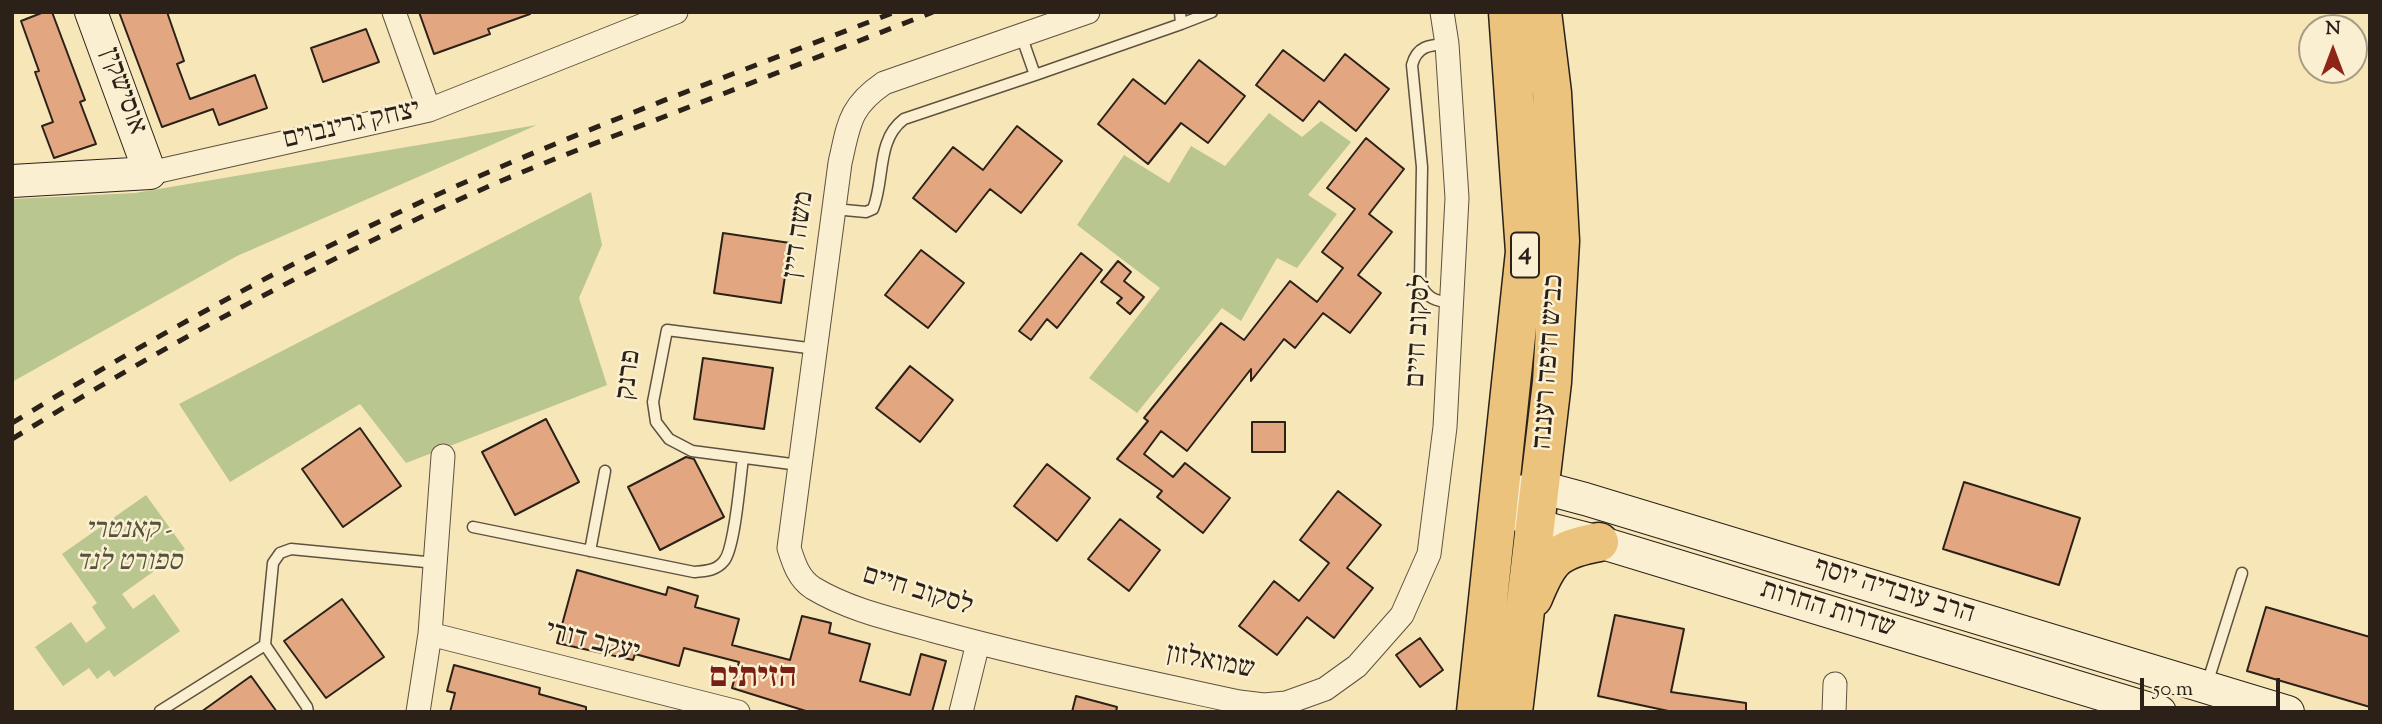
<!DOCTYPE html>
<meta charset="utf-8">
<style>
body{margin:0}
#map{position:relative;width:2382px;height:724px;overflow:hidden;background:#f7e6b7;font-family:"Sorts Mill Goudy",serif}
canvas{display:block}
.frame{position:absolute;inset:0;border:14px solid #2b2118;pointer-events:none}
.north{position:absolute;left:2298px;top:14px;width:70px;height:70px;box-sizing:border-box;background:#faefd0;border:2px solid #a79d86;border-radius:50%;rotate:0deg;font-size:19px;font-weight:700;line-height:28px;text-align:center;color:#2b2118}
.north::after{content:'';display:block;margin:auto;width:24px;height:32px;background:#8f2418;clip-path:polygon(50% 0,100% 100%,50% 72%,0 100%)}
.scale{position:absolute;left:2140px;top:678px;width:140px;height:32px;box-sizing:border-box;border:4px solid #2b2118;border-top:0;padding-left:9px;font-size:21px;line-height:24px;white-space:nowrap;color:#2b2118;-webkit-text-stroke:5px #faefd0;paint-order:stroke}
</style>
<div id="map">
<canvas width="2382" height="724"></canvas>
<div class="frame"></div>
<div class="north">N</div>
<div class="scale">50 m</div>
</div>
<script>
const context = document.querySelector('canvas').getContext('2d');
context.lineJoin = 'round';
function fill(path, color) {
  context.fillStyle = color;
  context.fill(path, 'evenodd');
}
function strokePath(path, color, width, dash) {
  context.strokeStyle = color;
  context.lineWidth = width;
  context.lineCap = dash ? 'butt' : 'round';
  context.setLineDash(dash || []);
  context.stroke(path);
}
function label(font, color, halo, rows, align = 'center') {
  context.font = font + ' "Sorts Mill Goudy","Frank Ruhl Libre",serif';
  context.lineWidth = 5;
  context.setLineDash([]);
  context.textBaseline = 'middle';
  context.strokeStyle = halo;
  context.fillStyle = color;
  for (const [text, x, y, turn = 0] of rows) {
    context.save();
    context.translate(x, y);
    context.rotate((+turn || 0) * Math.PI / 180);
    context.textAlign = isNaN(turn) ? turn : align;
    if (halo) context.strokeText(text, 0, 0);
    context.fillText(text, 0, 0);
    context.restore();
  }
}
fill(new Path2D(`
 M1269,113L1302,137L1321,121L1351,142L1308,195L1337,214L1297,268L1277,258L1241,321L1222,308L1137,413L1089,378L1160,288L1077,225L1124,155L1169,183L1191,146L1225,166Z
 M537,125L237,256L12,382V199L135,193Z
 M591,192L602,245L579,298L607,385L406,463L360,404L230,482L179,404Z
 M146,495L185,549L122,594L133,609L154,594L180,631L114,677L109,670L97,679L89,668L63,686L35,647L71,622L86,643L106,628L92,607L97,603L62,554Z`), '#bac690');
const building = new Path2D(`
 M44,12H52L85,100L80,102L96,144L54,158L42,126L53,122L35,72L39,71L21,21Z
 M119,12H167L184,61L177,64L190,99L255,75L267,108L219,125L213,109L162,127Z
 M419,12H529L530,14L488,29L490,34L434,54Z
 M366,29L379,62L323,82L311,48Z
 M1283,50L1324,81L1345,54L1389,89L1356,131L1319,101L1303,121L1256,85Z
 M1199,60L1245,96L1208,143L1181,123L1148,164L1098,124L1133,79L1165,104Z
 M1017,126L1062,161L1021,213L990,189L956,232L913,198L953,147L983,170Z
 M1366,138L1404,169L1369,214L1392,232L1358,275L1381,293L1350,333L1323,313L1295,348L1284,339L1251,381V369L1187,451L1161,431L1144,454L1173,477L1185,463L1230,498L1203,533L1157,497L1162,491L1117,459L1148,421L1144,418L1221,323L1244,340L1290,281L1317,302L1343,268L1322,252L1355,209L1327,188Z
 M723,233L790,243L781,303L714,293Z
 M921,250L964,283L928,328L885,295Z
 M1081,253L1102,270L1057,328L1047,319L1031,340L1019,331Z
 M1118,261L1131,272L1124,281L1144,297L1130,314L1117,303L1122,298L1101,282Z
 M703,358L773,368L764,429L694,419Z
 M910,366L953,400L920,442L876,408Z
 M546,419L579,482L515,515L482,452Z
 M1252,422H1285V452H1252Z
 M360,428L401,486L343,527L302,469Z
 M686,457L694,459L724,517L660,550L628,487Z
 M1047,464L1090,498L1057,541L1014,506Z
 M1964,482L2080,518L2059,585L1943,549Z
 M1338,491L1381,525L1347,568L1373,588L1334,638L1307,617L1277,655L1239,626L1274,581L1299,601L1329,563L1300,540Z
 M1120,519L1160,550L1129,591L1088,559Z
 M577,570L666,595L668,587L698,596L695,607L739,619L732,645L790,660L802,616L831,623L829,633L870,644L860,681L910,695L921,654L946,661L932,712H809L732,688L739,662L684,648L679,666L635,654L633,660L557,643Z
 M342,599L384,657L326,698L284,641Z
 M2266,607L2370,637V707L2247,671Z
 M1615,615L1684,629L1671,692L1746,703V712H1673L1598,696Z
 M1420,638L1443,670L1420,687L1396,655Z
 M454,665L540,688L539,694L586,707V712H450L455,693L447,691Z
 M251,676L277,712H201Z
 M1076,696L1117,707L1116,712H1072Z`);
fill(building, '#e2a781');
strokePath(building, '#2b2118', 2);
const lane = new Path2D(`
 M1181,24L1212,12
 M1447,44C1429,45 1417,46 1412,65L1422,167L1420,282C1426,299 1436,301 1452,303
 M1035,75L1181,24L1180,12
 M834,209L866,212L873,209C885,179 876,140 904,119L1035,75L1021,35
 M799,465L692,451L669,439L656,422L653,402L667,330L816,349
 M473,527L694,572C705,571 716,571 724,561C735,548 740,479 743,458
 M590,551L605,471
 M265,645L307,707L308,712
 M2207,684L2242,573
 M160,711L265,645L273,563L280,553L291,549L436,563`);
const street = new Path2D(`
 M394,12L429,110
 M1088,12L884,83C849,107 849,124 840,163L789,548C794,564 799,579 813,588C851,611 896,620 938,632C1037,659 1138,680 1239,702L1264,705L1286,703L1325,689L1357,666L1402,615L1429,554L1445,427L1457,198L1447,44L1442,12
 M150,173L429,110L676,12
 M430,634L738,712
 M418,712L430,634L443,456
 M961,712L978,643
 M1834,712L1835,684`);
const secondary = new Path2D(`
 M12,181L150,173L91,12
 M1518,493L1540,487L1585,499L2288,712
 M1517,512L1534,525L1599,542L2160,712`);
const highway = new Path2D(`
 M1533,598C1549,558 1556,550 1599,542
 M1476,712L1525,252L1508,12
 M1513,712L1552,382L1560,241L1552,93L1542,12`);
strokePath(lane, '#5e5240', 13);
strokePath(street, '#5e5240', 25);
strokePath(secondary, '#2b2118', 34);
strokePath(highway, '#2b2118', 41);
strokePath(lane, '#faefd0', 10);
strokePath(street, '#faefd0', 23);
strokePath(secondary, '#faefd0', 32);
strokePath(highway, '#ecc37c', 38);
strokePath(new Path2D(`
 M12,423C166,329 325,242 491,171C623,114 760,64 895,12
 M12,439C167,344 328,257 494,184C552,159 612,137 671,114C759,80 846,46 933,12`), '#2b2118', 5, [12, 12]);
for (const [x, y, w] of [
 [1525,255,28]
]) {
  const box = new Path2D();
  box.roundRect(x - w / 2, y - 22.5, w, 45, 5);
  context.fillStyle = '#faefd0';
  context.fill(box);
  strokePath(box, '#2b2118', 2);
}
label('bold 26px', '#2b2118', null, [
 ["4",1525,255]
]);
label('28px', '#2b2118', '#faefd0', [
 ["אוסישקין",121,92,70],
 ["יצחק גרינבוים",352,127,-13],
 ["משה דיין",801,235,-82],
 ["לסקוב חיים",1421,331,-87],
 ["כביש חיפה רעננה",1551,362,-86],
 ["פרנק",631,375,-83],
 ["לסקוב חיים",917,593,17],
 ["הרב עובדיה יוסף",1894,593,17],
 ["שדרות החרות",1827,611,17],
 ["יעקב דורי",592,644,14],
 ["שמואלזון",1210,664,11]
]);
label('italic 28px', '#56533c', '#faefd0', [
 ["קאנטרי -",129,532],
 ["ספורט לנד",129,564]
]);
label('bold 35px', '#7a1f14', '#faefd0', [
 ["הזיתים",753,680]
]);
</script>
